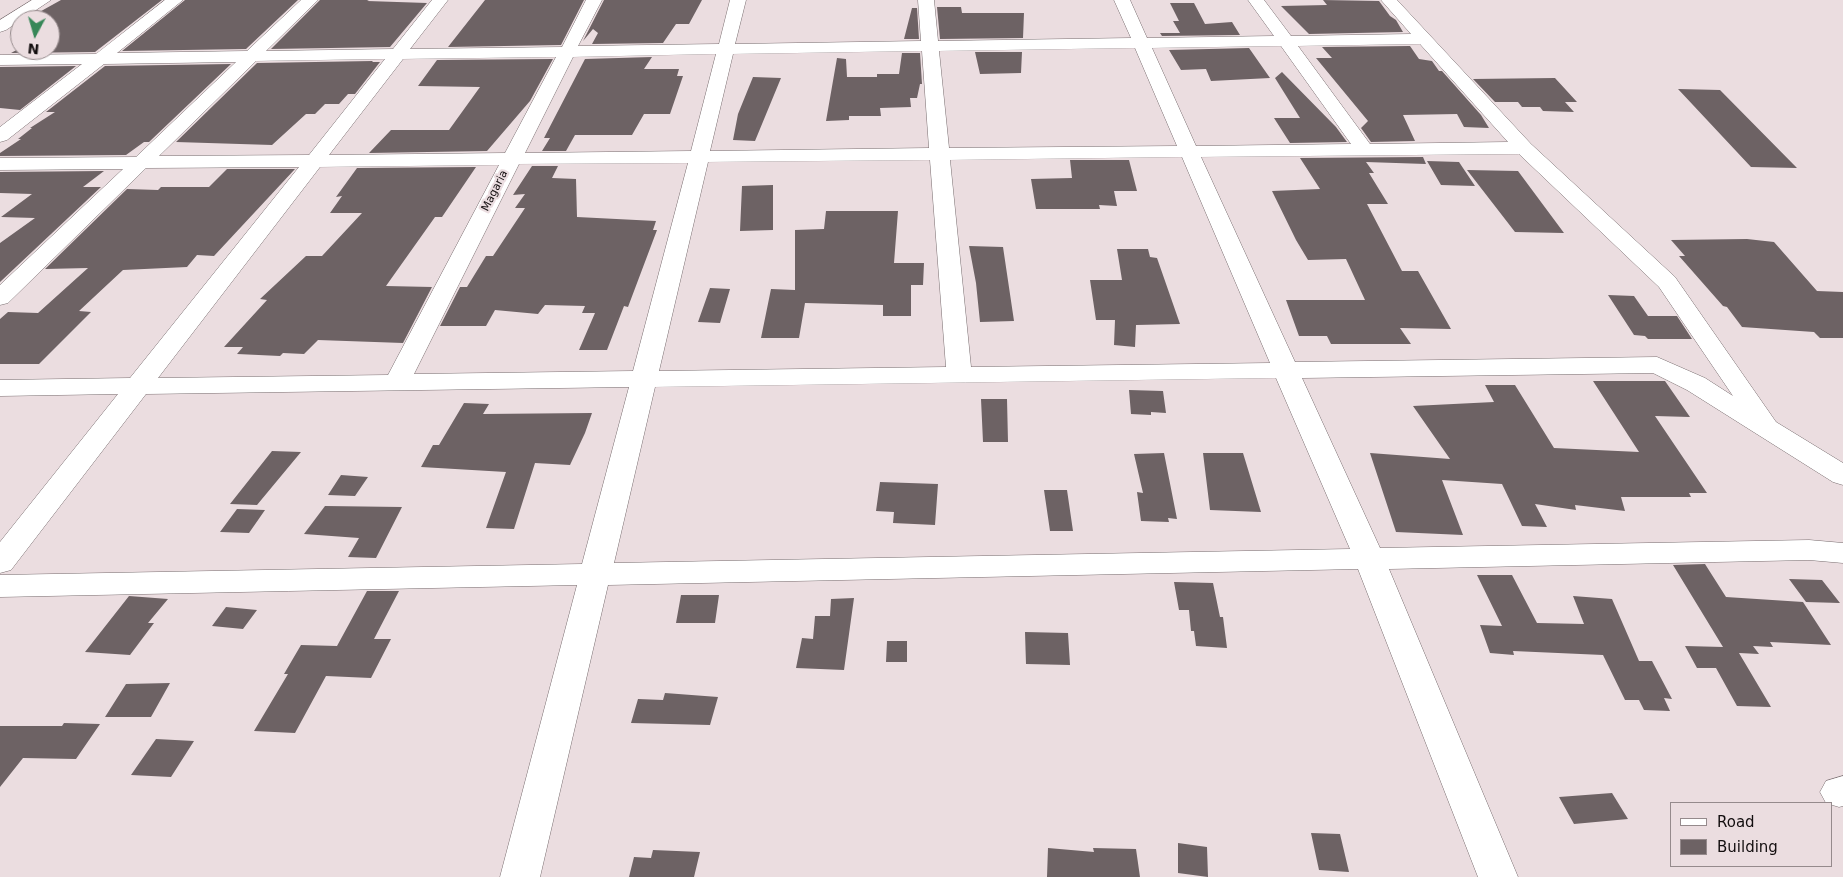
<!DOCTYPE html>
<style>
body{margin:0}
#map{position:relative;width:1843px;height:877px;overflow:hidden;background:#ebdde0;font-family:"DejaVu Sans",sans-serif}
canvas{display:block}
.legend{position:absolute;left:1670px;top:802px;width:162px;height:65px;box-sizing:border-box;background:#ebdde0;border:1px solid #958a8c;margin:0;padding:6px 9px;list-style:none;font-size:15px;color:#130e0f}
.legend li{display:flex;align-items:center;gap:10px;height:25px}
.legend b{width:25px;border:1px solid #958a8c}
.north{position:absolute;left:10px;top:10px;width:50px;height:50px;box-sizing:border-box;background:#ebdde0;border:1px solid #958a8c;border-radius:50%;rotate:186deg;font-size:14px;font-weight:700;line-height:20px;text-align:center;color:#130e0f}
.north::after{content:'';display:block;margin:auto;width:18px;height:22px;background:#378758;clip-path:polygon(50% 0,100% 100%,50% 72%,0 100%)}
</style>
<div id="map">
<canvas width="1843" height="877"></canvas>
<ul class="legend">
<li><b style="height:6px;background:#fff"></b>Road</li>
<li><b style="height:14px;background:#6d6264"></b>Building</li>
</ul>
<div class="north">N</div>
</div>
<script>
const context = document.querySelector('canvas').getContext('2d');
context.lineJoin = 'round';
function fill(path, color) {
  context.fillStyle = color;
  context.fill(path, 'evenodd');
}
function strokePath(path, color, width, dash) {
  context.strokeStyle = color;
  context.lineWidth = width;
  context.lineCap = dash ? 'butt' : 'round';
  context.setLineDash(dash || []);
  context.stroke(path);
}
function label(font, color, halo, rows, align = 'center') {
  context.font = font + ' "DejaVu Sans",sans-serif';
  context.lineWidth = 4.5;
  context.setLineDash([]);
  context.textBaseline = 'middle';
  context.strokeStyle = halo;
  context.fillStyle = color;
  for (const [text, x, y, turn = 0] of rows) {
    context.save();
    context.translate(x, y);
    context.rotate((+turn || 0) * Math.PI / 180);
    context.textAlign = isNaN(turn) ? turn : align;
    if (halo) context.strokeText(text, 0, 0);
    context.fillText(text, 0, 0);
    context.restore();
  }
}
fill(new Path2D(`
 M61,0H162L95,52L11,53L20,48V50H50V20H25Z
 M185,0H298L246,49L122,51Z
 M320,0H369L367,1L427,3L390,47L271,49Z
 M485,0H584L561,45L448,47Z
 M604,0H702L689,24H676L663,43L592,44L598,33L593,29L583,41Z
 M1323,0L1379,1L1390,16L1396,20L1403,32L1309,34L1281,6L1327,5Z
 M1170,3H1194L1205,24L1232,22L1240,35L1162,36L1160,33H1180L1173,21H1179Z
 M937,7H961L962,13H1024L1023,38L940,39Z
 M912,8H917L919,39H904Z
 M1410,46L1419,59L1432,61L1439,71H1442L1481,115L1489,128L1464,127L1457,114L1403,115L1415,141L1371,142L1361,128L1368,121L1316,58H1332L1322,47Z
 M1249,48L1270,78L1211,81L1206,69L1181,70L1169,50Z
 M975,52H1022L1021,73L980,74Z
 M902,53H920L922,84H920L917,98H910L911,107L880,108L881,116H849V120L826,121L837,58L846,59L847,77H877V74H899Z
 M652,57L644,69H679L677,76H683L670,114H644L632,135H575L566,151H542L550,138H544L585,59Z
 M553,59L530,101L487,151L369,153L391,130H449L480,87L418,86L437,60Z
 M373,61L372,62H380L355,94H348L339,104H325L315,114H306L272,145L176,142L257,63Z
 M231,64L149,142H144L126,155L0,156V153L21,139H18L32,128H30L55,112H46L105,66Z
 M76,66L20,110L0,108V67Z
 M1282,72L1336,127L1347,142L1290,143L1274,118H1300L1275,78Z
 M753,77L781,78L755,141L733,140L738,114Z
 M1555,78L1577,102H1565L1574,112L1543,111L1540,107H1522L1518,102H1495L1473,79Z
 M1678,89L1720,90L1797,168L1751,167Z
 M1423,157L1426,164L1366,162L1374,173H1369L1388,204H1367L1402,271H1418L1451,329L1400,328L1411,344H1331L1327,336H1299L1286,300H1365L1346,259L1308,260L1296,240L1272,191L1320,189L1300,158Z
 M1070,160H1129L1137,191H1114L1117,206L1099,205L1100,209H1036L1031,179L1072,178Z
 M1427,161L1459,162L1475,186L1441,185Z
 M532,166H558L552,178L576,179L577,217L656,221L653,230H657L628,307L624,306L607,350H579L595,313H582L585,306L545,305L538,314L495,310L486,326H440L460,287H467L486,256H493L525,208H515L525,194L513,195Z
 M476,167L442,217H435L386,286L432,287L403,343L318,340L304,354L283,353L280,356L237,354L243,347H224L267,300L260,299L306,256H322L362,213H330L342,196L336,197L357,168Z
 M227,169H295L214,256L197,255L187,267L123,270L79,311L91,312L39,364H0V319L8,312L38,313L88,268L45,269L127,189L158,190L161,187H209Z
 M1467,170L1518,171L1564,233L1515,232Z
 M104,171L83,187H101L0,282V243L35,218L1,217L32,194L0,193V172Z
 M773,185V230L740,231L742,186Z
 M826,211H898L894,263H924L923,285H911V316H883V305L805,303L799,338H761L771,289L795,290V230L824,229Z
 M1747,239L1774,242L1817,291L1843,292V338H1820L1814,332L1742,327L1727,307L1723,306L1679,256H1685L1671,240Z
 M969,246L1003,247L1014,321L980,322L976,283Z
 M1117,249H1148L1150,257L1157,258L1180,324L1136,325L1135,347L1114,345L1115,320H1096L1090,280H1122Z
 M710,288L730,289L720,323L698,322Z
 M1608,295L1634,296L1648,316H1677L1692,339H1648L1645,336L1634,335Z
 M1593,381H1665L1690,417L1655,416L1707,493H1689L1691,497H1621L1625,511L1575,505L1576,510L1535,504L1547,527L1522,526L1502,484L1442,480L1463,535L1396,532L1370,453L1450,459L1413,406L1494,402L1485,385H1515L1554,448L1639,452Z
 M1129,390L1163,391L1166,413L1151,412V415L1131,414Z
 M981,399H1007L1008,442H983Z
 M464,403L489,404L483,414L592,413L585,433L570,465L535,463L514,529L486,528L506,472L421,467L433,445H439Z
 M272,451L301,452L257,505L230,504Z
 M1164,453L1177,519L1168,518L1169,522L1141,521L1137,492L1143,493L1134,454Z
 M1203,453H1243L1261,512L1210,510Z
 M341,475L368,477L355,496L328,495Z
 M880,482L938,484L935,525L893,523L894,512L876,511Z
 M1044,490H1067L1073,531H1050Z
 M325,506L402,507L376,558L348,557L359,538L304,534Z
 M237,509L265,510L249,533L220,532Z
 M1705,564L1726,597L1803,602L1831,645L1770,642L1773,647L1753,646L1759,654L1739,653L1771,707L1737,706L1716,668H1697L1685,646L1723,647L1673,565Z
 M1477,575H1512L1537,623L1584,624L1573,596L1612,599L1639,661H1652L1672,699L1664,698L1670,711L1644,710L1639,700H1625L1603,655L1513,651L1514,655L1490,653L1480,625L1502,626Z
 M1789,579L1822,580L1840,603L1806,602Z
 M1174,582L1213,583L1220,617H1223L1227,648L1196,646L1194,631H1191L1189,610H1179Z
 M367,591H399L374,639H391L371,678L326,676L295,733L254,731L288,674H284L301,645L337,646Z
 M681,595H719L715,623H676Z
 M129,596L168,599L148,623H154L130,655L85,652Z
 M854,598L844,670L796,668L802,638L813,639L815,616H830L831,599Z
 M226,607L257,610L243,629L212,626Z
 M1025,632L1068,633L1070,665L1026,664Z
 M887,641H907V662H886Z
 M170,683L151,717H105L126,684Z
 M665,693L718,697L710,725L631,723L638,699L663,700Z
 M64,723L100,724L76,759L23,758L0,787V726H62Z
 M156,739L194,741L171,777L131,775Z
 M1612,793L1628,819L1574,824L1559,797Z
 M1311,833L1340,834L1349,872L1319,870Z
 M1178,843L1207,847L1208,877L1178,873Z
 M1048,848L1094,852L1093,848L1136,849L1140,877H1047Z
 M653,850L700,852L694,877H629L634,857L651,858Z`), '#6d6264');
const minor = new Path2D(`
 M32,0H51L6,30L0,32V20Z
 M165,0H183L117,53L247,51L301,0H318L266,51L393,49L432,0H448L410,49L562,47L586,0H602L578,46L719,44L730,0H746L735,44L921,41L918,0H934L938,41L1131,38L1114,0H1130L1147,38L1274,36L1248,0H1264L1291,36L1411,34L1381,0H1397L1531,144L1675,277L1776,422L1843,463V485L1833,482L1687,390L1653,373L1302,378L1380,548L1809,540L1843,543V563L1809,560L1389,569L1518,877H1478L1358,569L608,585L540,877H500L577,585L0,597V575L582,564L629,387L146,394L11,570L0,573V542L118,394L0,396V380L130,378L299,167L146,168L8,303L0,305V285L123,169L0,170V158L136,157L236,62L104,64L7,140L0,142V127L82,64L0,65V55L96,54ZM1420,44L1508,142L1370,144L1298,46ZM1281,46L1351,144L1196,146L1152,48ZM1135,48L1177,146L949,148L939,51ZM922,51L929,148L710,151L733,54ZM716,54L691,151L525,153L573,57ZM556,57L505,153L329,155L403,59ZM385,59L309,155L159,156L256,61ZM1519,154L1659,287L1733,396L1705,378L1657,357L1295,362L1201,157ZM1182,157L1270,363L971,367L950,160ZM930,160L946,367L659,371L708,162ZM688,163L633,371L414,374L519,164ZM499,165L388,375L158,378L320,167ZM1276,378L1350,549L614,563L655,387Z
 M1843,776V806L1839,807L1826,803L1820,792L1826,781Z`);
strokePath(minor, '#786d6f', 1);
fill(minor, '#fff');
label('11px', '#130e0f', '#ebdde0', [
 ["Magaria",495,191,-63]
]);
</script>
